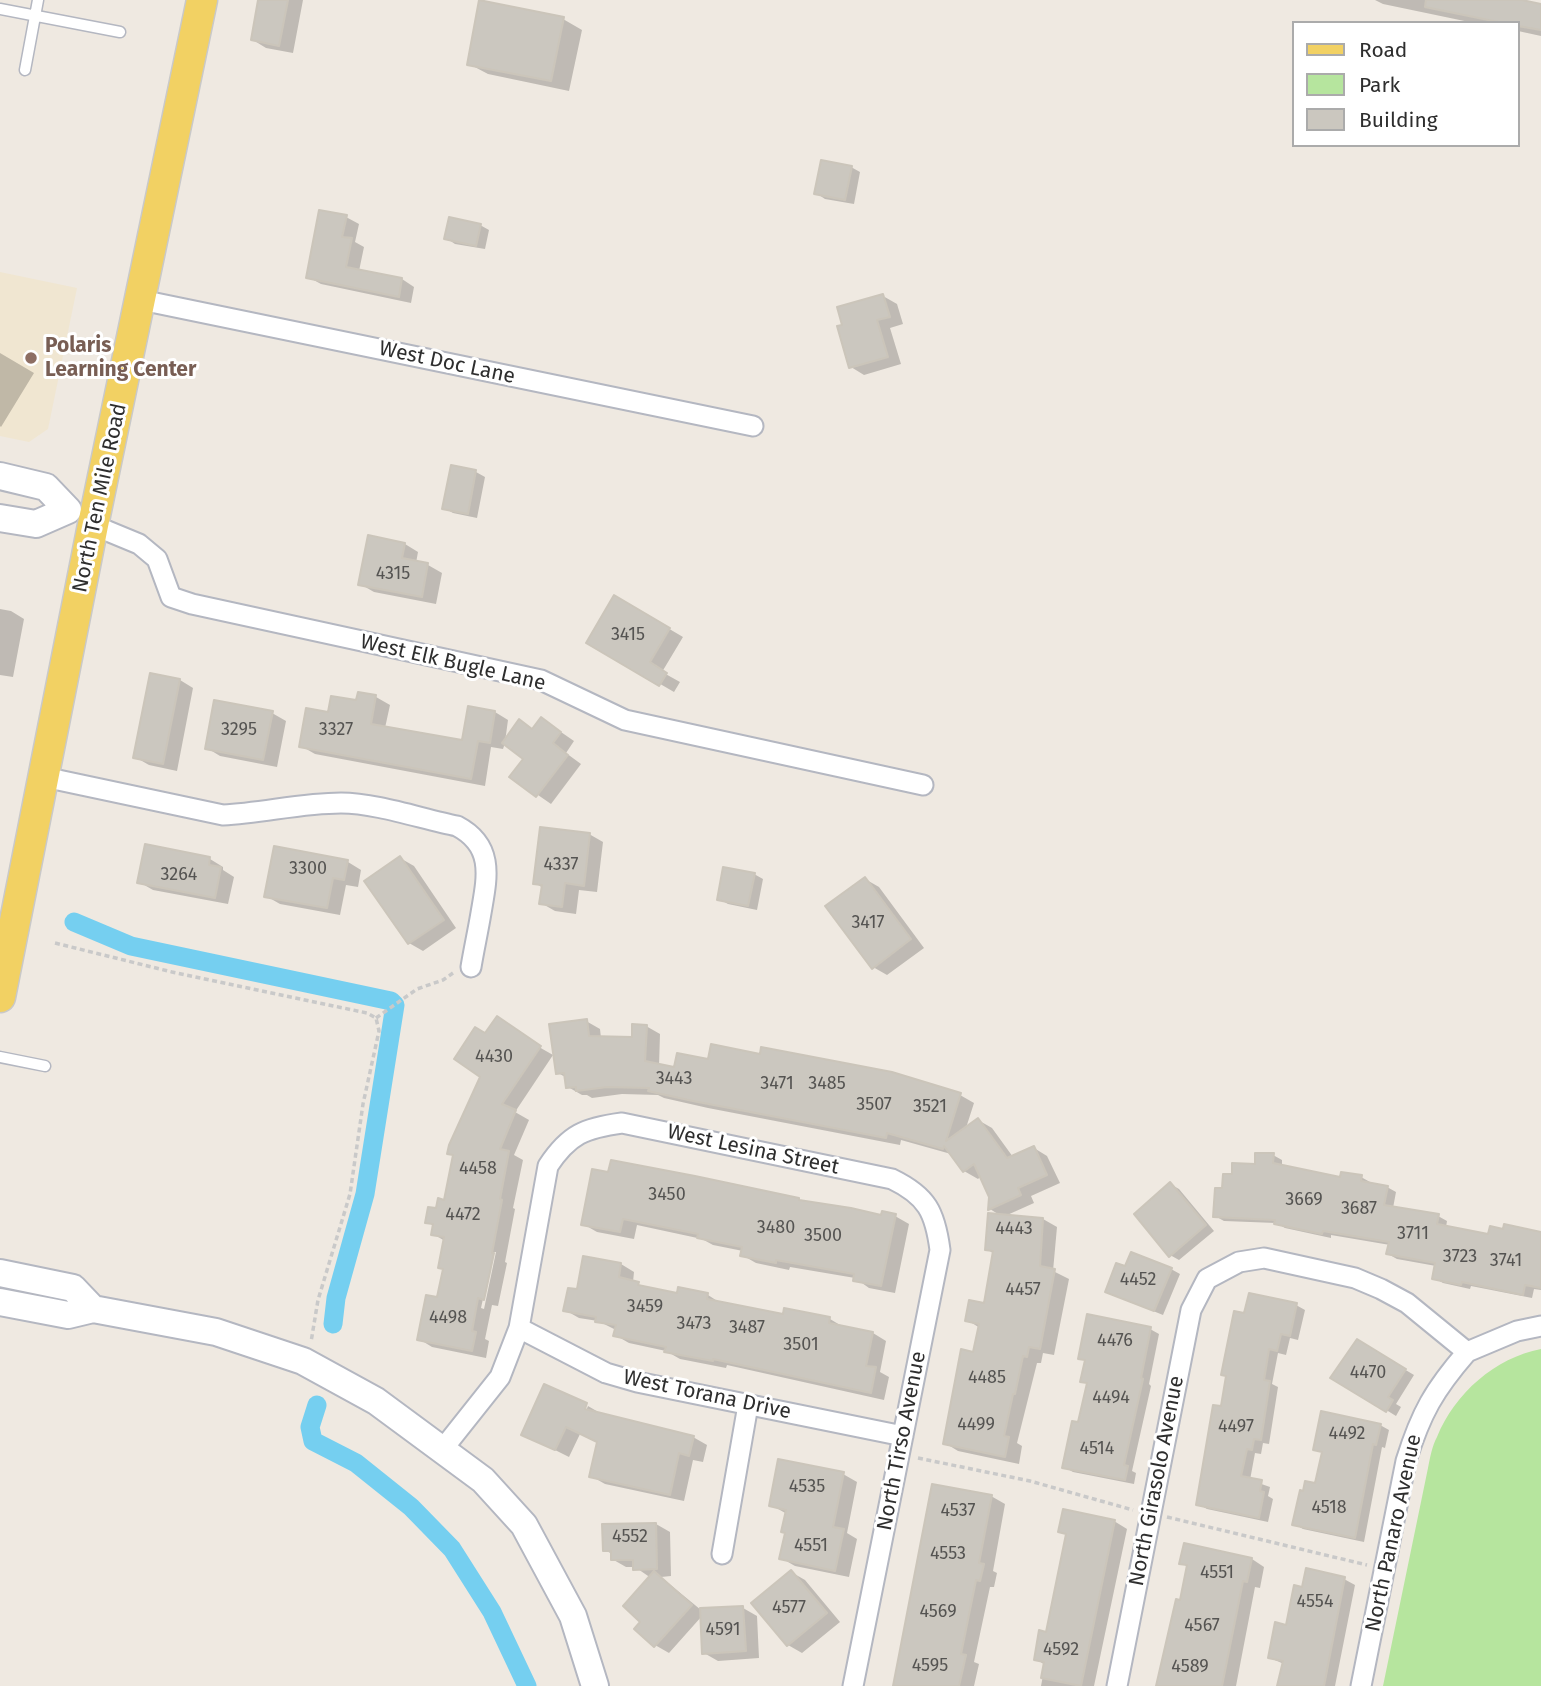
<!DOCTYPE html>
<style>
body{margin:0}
#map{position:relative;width:1541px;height:1686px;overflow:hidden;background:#efe9e1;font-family:"Fira Sans",sans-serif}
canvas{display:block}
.legend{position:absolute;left:1292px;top:21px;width:228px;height:126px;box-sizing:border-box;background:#fff;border:2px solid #ababab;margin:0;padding:9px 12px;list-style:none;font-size:21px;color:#2e2e2e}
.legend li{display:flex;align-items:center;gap:14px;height:35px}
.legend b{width:35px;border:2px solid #ababab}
</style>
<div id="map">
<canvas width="1541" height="1686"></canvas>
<ul class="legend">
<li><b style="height:9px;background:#f2d163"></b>Road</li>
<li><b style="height:19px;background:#b6e59e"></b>Park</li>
<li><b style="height:19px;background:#cbc7bf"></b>Building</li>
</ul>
</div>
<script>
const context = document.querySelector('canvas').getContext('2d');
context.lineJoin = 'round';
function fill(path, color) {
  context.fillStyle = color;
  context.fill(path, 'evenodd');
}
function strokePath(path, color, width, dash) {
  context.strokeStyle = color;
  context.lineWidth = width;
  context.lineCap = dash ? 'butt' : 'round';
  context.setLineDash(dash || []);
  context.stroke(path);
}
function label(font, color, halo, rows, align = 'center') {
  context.font = font + ' "Fira Sans",sans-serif';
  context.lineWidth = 6;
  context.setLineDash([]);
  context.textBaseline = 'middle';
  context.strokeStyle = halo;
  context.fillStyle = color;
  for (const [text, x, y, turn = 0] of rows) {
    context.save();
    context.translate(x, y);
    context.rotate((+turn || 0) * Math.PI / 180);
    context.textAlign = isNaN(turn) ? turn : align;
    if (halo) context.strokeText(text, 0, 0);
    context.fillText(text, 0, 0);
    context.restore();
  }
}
fill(new Path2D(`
 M0,272L77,288L48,429L29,442L0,436Z`), '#f0e6d1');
fill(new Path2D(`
 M1541,1349V1686H1383L1428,1468C1430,1458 1432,1446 1437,1437C1455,1393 1495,1358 1541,1349Z`), '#b6e59e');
fill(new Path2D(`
 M260,0H303L293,53L266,48L253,40Z
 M1375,0H1513L1541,6V36L1518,31V23H1474L1383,4Z
 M563,19L582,30L569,91L488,74L469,64Z
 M851,167L860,172L854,204L825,199L816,193Z
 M346,217L359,224L355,242L364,247L359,271L402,279L414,287L411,303L321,284L308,277Z
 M480,225L489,230L485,249L455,244L446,238Z
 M883,296L897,304L903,324L890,328L901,364L864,375L851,367Z
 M0,353L34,373L1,427L0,426Z
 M452,468L476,472L485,477L477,518L453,513L444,508Z
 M405,544L418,552L416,563L428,565L442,573L436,604L374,592L360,584Z
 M615,597L683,637L662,672L680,682L674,692L588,642Z
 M0,609L11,611L24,619L13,677L0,675Z
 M180,680L193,688L177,771L149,765L135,757Z
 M359,694L376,697L390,705L385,728L464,742L495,712L508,720L505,742L520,722L534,730L542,719L574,741L566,753L581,764L551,804L512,777L526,758L505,743L503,749L491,747L485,786L315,754L301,746L329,714L357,702Z
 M272,713L286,721L277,767L220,756L207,748Z
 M589,834L603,842L597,892L579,890L576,914L555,911L541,903L543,888L535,883Z
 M400,858L414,866L456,928L423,951L409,943Z
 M210,859L223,867V870L234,877L228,904L153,890L139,882Z
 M348,862L361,870L358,887L346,885L340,915L280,904L266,896Z
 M754,874L763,879L757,910L728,904L719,899Z
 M865,879L879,887L924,948L887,975L873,967Z
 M586,1021L600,1029L601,1038L633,1039L646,1026L660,1034L659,1066L675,1069L709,1061L761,1056L892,1073L960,1095L974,1103L966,1128L978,1120L992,1128L1013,1157L1034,1148L1047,1156L1060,1183L1031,1196L1034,1203L1005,1216L1043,1219L1057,1227L1053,1271L1069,1279L1054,1355L1043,1353L1041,1363H1037L1017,1443L1022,1446L1019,1464L958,1451L945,1443L975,1354L980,1328L967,1320L985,1305L994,1254L987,1249L1001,1216L990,1209L991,1196L981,1176L978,1179L964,1171L951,1154L901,1140L900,1145L708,1108L664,1098L658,1095L622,1094L592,1098L587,1095H582L568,1087L567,1078L558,1073Z
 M486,1035L532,1043L553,1055L515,1112L529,1120L514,1155L523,1160L513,1208L515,1209L505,1262L507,1263L498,1306L492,1305L485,1339L489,1341L486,1358L432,1347L419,1339L439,1299L445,1270L439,1267L445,1241L433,1234L434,1226L427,1222L446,1202L455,1157L449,1153L482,1076ZM493,1252H496L484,1309L481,1308Z
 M1273,1155L1282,1160V1166L1341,1179L1361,1177L1370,1182V1184L1387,1187L1396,1192L1393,1208L1438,1216L1447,1221L1446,1227L1490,1236L1541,1234V1290L1534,1289L1532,1298L1471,1286L1470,1289L1443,1283L1434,1278L1436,1266L1397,1259L1388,1254L1390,1245L1331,1235V1238L1285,1228L1276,1223L1224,1221L1215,1216L1224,1190L1234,1176L1257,1166Z
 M593,1171L798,1200L882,1218L895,1216L909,1224L895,1293L869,1288L855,1278L790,1267L789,1270L756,1263L742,1255L743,1251L713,1245L702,1239L637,1225L634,1239L597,1232L583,1224Z
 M1170,1184L1179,1189L1214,1231L1179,1260L1170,1255Z
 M621,1264L634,1272L633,1282L648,1289L678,1295L679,1289L708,1295L722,1304L785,1316L830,1319L845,1328L873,1333L886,1341L880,1372L889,1377L884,1400L727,1365L726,1368L680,1359L666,1351L629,1343L615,1335L616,1330L598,1321L579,1318L565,1310L579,1291Z
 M1171,1269L1180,1274L1163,1315L1116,1296Z
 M1296,1305L1305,1310L1298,1340L1290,1338L1286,1355L1278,1353L1272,1384L1278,1387L1269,1444L1263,1443L1261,1454L1255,1453L1250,1480L1270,1487L1268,1496L1273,1499L1268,1522L1207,1509L1198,1504L1246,1315Z
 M1150,1329L1159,1334L1149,1384L1151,1386L1132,1471L1136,1473L1134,1484L1073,1472L1064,1467L1080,1424L1088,1384L1082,1381L1086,1361L1080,1358Z
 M1357,1341L1414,1375L1396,1404L1401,1407L1396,1416L1333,1377Z
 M588,1406L600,1413V1414L693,1437L707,1445L703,1462L693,1460L684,1501L605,1484L591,1476L598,1443L580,1434L569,1457L523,1434L583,1418Z
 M1380,1425L1389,1430L1385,1448L1382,1447L1364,1542L1303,1529L1294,1524L1316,1485L1323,1453L1315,1449Z
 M843,1474L857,1482L847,1533L857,1539L849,1577L795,1566L781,1558L787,1533V1514L771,1505Z
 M991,1496L1005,1504L993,1571L997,1573L994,1587H990L974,1662L979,1664L974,1686H895Z
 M1114,1521L1127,1529L1094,1686H1041L1045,1665L1036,1659L1048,1634L1067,1535L1060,1531Z
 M656,1524L670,1532L671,1576L661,1577L701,1610L743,1608L757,1616L759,1658L718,1661L704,1653L702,1616L669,1653L655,1645L643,1622L651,1578L635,1567H626L612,1559V1554L605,1550Z
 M1252,1559L1264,1567L1260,1588L1255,1587L1236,1686H1160L1188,1567L1181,1563Z
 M791,1572L805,1580L840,1622L802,1653L788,1645Z
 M1344,1579L1355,1585L1335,1686H1278L1284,1664L1270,1658L1288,1627L1303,1589Z`), '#0003');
strokePath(new Path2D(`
 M74,922L131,946L391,1001L395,1005L365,1194L336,1298L333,1324
 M317,1405L310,1427L313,1441L356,1463L411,1507L452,1549L492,1612L527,1686`), '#75cff0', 19);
const building = new Path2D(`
 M258,0H288L279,46L251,40Z
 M479,0L564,17L551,81L467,65Z
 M1426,0H1522L1541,4V30L1518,26V23H1503L1425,7Z
 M821,160L852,166L845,200L814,194Z
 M319,210L347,215L342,237L352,238L346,267L402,278L399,297L306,278Z
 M449,217L481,224L476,246L444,239Z
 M883,294L890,317L877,320L888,357L849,368L837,326L842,325L837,307Z
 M451,465L476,470L468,514L442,509Z
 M368,535L405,543L402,558L428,563L422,597L358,585Z
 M614,595L670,628L650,662L667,673L659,686L586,643Z
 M150,673L180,679L163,764L133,758Z
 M358,692L376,695L371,724L462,740L468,706L495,711L490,743L478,741L471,779L299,747L306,708L328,712L331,696L356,700Z
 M214,700L273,711L263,760L205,749Z
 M541,717L561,732L553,743L568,755L536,797L509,777L523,759L502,743L519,719L532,729Z
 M540,827L590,833L584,886L565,883L562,907L539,904L542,885L533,884Z
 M145,844L210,857L209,865L221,867L215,898L137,883Z
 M274,846L348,860L344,880L333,878L327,908L264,897Z
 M400,856L444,920L408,944L364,881Z
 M723,867L755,873L748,906L717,900Z
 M865,877L911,939L872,969L825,906Z
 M497,1016L541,1046L502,1104L516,1110L500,1149L509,1151L500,1199L502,1200L492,1253H494L484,1300L478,1298L472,1331L476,1332L472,1351L417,1340L426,1295L437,1297L443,1269L438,1268L444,1237L431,1235L433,1224L425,1223L428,1207L436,1208L438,1198L444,1200L453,1155L447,1154L449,1145L480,1077L454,1059L475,1027L485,1033Z
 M587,1019L589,1036L632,1037V1024L647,1025L645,1061L674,1067L677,1053L708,1059L711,1044L760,1054L761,1047L892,1072L961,1093L946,1141L978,1118L1007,1158L1034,1146L1047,1175L1018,1188L1021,1195L988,1210L989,1197L974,1164L963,1172L944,1146L943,1149L887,1133L886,1138L693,1101L648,1091L649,1088L607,1087L576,1091V1087L566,1088L564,1073L556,1074L549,1024Z
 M1255,1153H1274L1273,1163L1340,1177L1341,1172L1362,1175L1361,1181L1388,1186L1384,1205L1439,1214L1437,1224L1488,1234L1490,1226L1503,1229L1504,1224L1541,1232V1288L1525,1285L1523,1295L1462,1282L1461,1285L1432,1279L1435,1263L1386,1254L1389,1242L1323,1231L1322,1234L1274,1224L1275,1220L1213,1217L1215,1188H1222L1223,1174H1232V1163L1255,1164Z
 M611,1160L695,1176L799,1198V1200L851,1208L881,1215L882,1211L896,1214L881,1286L853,1281L854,1274L776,1260V1263L740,1256L742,1247L697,1238L698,1234L623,1219L620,1232L581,1225L592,1169L608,1172Z
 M1170,1182L1206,1225L1169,1257L1134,1214Z
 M988,1213L1043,1218L1040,1266L1055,1269L1040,1349L1029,1347L1027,1357L1023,1356L1015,1394H1013L1004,1436L1009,1437L1005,1457L943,1444L961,1349L973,1352L979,1324L965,1321L969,1300L984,1303L993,1251L985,1250Z
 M1131,1252L1172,1268L1154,1311L1105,1292L1116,1263L1125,1266Z
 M583,1256L621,1263L619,1277L639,1282L638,1285L677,1293L678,1287L708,1293L707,1299L783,1314L784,1308L830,1317L829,1323L873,1332L866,1366L876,1367L871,1393L713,1359V1361L664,1352L666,1347L613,1336L616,1325L595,1322L596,1317L563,1311L568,1288L577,1289Z
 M1249,1293L1297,1303L1290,1336L1281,1334L1277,1351L1269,1349L1264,1380L1270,1381L1261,1440L1254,1439L1252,1450L1247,1449L1241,1476L1262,1480L1260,1491L1264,1492L1259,1518L1196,1505L1213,1405L1221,1406L1226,1376L1221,1375L1234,1311L1244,1313Z
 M1087,1314L1151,1327L1141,1378L1143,1379L1124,1465L1128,1466L1125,1480L1062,1468L1072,1421L1078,1422L1087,1383L1080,1382L1085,1360L1078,1359Z
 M1357,1339L1406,1369L1388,1397L1393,1400L1386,1412L1330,1378Z
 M544,1384L587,1403L585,1409L694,1436L689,1456L679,1453L670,1495L589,1477L597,1442L566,1427L555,1450L521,1435Z
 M1321,1411L1381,1424L1376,1445L1373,1444L1355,1538L1292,1525L1300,1490L1303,1491L1305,1481L1315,1483L1322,1452L1313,1450Z
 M778,1459L844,1472L833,1527L844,1529L835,1571L779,1559L785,1533L781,1532L786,1510L769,1506Z
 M932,1484L992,1495L979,1563L984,1564L980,1581L976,1580L961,1654L966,1655L959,1686H893Z
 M1063,1509L1115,1520L1081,1686L1041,1678L1044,1662L1034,1660L1039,1630L1046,1632L1066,1534L1058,1532Z
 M656,1523L657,1569L633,1570V1560H611V1551H603L602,1524Z
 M1184,1543L1252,1558L1247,1582L1243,1581L1222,1686H1156L1176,1599L1180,1600L1187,1565L1179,1564Z
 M1306,1568L1345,1577L1324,1686H1277L1283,1661L1268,1658L1275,1622L1286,1625L1294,1585L1302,1587Z
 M791,1570L827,1613L787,1646L751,1603Z
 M654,1571L692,1605L654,1647L634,1629L640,1622L623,1606Z
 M743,1606L746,1651L702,1654L700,1608Z`);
fill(building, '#cbc7bf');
strokePath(building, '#cbc5ba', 2);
const lane = new Path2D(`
 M0,9L120,32
 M25,70L38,0
 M0,1057L45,1066`);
const street = new Path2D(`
 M141,300L753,426
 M93,525L139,544L157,559L171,597L192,604L541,680L625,720L923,785
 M44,777L223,815C263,813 301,803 341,803C376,803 422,819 457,826C495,846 487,878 481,913C478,931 474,949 471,967
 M519,1328L606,1373L637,1382L903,1436
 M442,1450L500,1377L519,1328L548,1166C569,1134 585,1128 622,1123L892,1179C927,1196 935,1212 940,1250L853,1686
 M722,1554L748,1405
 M1117,1686L1191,1310L1207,1279L1239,1262L1264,1258L1355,1278L1381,1289L1407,1303L1467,1352L1517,1331L1541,1326
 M1361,1686L1406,1461C1421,1413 1434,1390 1467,1352`);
const secondary = new Path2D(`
 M0,476L46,487L68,510L36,524L0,518
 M0,1273L73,1288L93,1309L68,1315L0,1302
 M93,1309L216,1332L303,1361L376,1401L483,1480L524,1525L573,1616L595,1686`);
const primary = new Path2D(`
 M0,997L93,525L202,0`);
strokePath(lane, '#b4b7c1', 13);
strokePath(street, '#b4b7c1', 23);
strokePath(secondary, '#b4b7c1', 30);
strokePath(primary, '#c9c9c9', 33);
strokePath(new Path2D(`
 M55,943L172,972L367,1013L376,1018L379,1031L363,1104L350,1194L318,1300L311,1342
 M376,1018L417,989L443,980L453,973
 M918,1458L1030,1481L1133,1510
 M1167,1517L1367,1565`), '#c9c9c9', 3.5, [5, 3.5]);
strokePath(lane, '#fff', 10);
strokePath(street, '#fff', 19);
strokePath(secondary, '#fff', 26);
strokePath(primary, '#f2d163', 30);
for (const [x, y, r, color] of [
 [31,358,7,"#8d6e63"]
]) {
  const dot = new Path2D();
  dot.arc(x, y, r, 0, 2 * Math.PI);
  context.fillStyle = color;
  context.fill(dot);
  strokePath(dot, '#fff', 2.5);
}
label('18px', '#555452', null, [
 ["4315",393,574],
 ["3415",628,635],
 ["3295",239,730],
 ["3327",336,730],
 ["4337",561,865],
 ["3300",308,869],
 ["3264",179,875],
 ["3417",868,923],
 ["4430",494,1057],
 ["3443",674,1079],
 ["3471",777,1084],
 ["3485",827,1084],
 ["3507",874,1105],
 ["3521",930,1107],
 ["4458",478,1169],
 ["3450",667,1195],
 ["3669",1304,1200],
 ["3687",1359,1209],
 ["4472",463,1215],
 ["3480",776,1228],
 ["4443",1014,1229],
 ["3711",1413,1234],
 ["3500",823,1236],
 ["3723",1460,1257],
 ["3741",1506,1261],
 ["4452",1138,1280],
 ["4457",1023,1290],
 ["3459",645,1307],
 ["4498",448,1318],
 ["3473",694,1324],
 ["3487",747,1328],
 ["4476",1115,1341],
 ["3501",801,1345],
 ["4470",1368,1373],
 ["4485",987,1378],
 ["4494",1111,1398],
 ["4499",976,1425],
 ["4497",1236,1427],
 ["4492",1347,1434],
 ["4514",1097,1449],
 ["4535",807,1487],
 ["4518",1329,1508],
 ["4537",958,1511],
 ["4552",630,1537],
 ["4551",811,1546],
 ["4553",948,1554],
 ["4551",1217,1573],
 ["4554",1315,1602],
 ["4577",789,1608],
 ["4569",938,1612],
 ["4567",1202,1626],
 ["4591",723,1630],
 ["4592",1061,1650],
 ["4595",930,1666],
 ["4589",1190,1667]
]);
label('bold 21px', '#785e54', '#fff', [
 ["Polaris",45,346],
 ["Learning Center",45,370]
], 'left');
label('21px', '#2e2e2e', '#fff', [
 ["West Doc Lane",447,363,12],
 ["North Ten Mile Road",100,498,-78],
 ["West Elk Bugle Lane",453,663,13],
 ["West Lesina Street",753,1150,12],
 ["West Torana Drive",707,1395,12],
 ["North Tirso Avenue",902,1441,-79],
 ["North Girasolo Avenue",1157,1481,-79],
 ["North Panaro Avenue",1394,1533,-78]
]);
</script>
